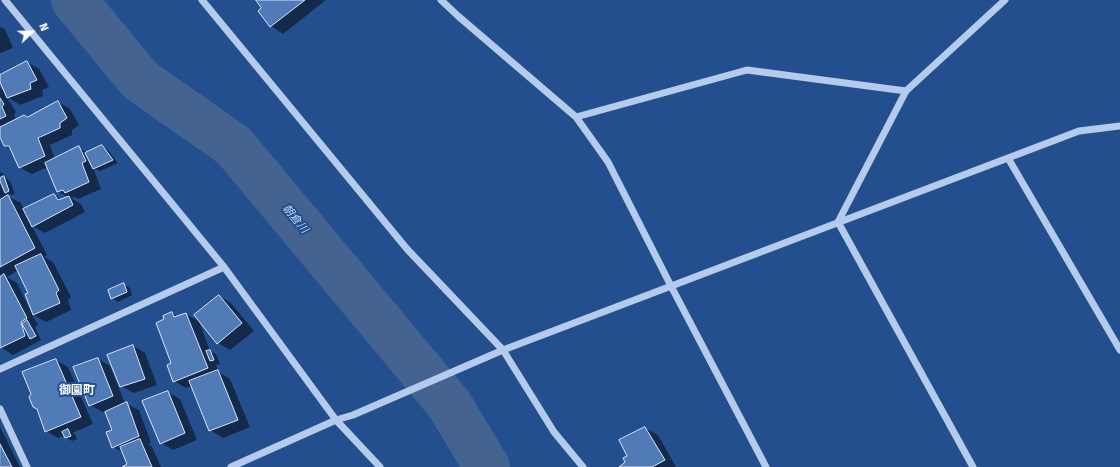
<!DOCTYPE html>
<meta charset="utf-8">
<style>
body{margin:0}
#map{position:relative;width:1120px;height:467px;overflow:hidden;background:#244f8e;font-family:"Fira Sans",sans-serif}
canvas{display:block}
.north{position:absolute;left:12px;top:12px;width:40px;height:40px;-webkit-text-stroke:3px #244f8e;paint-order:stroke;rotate:68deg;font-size:11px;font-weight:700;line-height:16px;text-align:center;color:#fff}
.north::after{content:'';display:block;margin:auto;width:14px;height:18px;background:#fff;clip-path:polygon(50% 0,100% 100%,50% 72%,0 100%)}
</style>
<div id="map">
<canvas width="1120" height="467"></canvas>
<div class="north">N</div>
</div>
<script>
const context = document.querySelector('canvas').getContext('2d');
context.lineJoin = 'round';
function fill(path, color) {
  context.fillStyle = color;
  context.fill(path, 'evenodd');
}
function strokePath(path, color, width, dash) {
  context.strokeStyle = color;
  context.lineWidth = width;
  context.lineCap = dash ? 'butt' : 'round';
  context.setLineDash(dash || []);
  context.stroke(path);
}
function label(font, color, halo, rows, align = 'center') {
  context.font = font + ' "Fira Sans","Noto Sans JP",sans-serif';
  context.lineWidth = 4;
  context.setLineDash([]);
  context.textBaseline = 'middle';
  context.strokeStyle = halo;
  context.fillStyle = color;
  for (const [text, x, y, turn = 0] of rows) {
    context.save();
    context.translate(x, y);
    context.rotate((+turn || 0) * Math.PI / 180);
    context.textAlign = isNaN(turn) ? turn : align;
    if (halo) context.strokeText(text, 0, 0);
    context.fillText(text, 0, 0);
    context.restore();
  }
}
fill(new Path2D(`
 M257,0H326L283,34L271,26L259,11L262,8Z
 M0,27L5,29L13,48L0,53Z
 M27,62L39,69L49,87L42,90L43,96L20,105L7,97L16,112L14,115L16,120L27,118L58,102L70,109L79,125L72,130V135L50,145L55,159L79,148L88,153L102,146L108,150L118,163L100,171L96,169L94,170L101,189L78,199L74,197L71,198L81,204L85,212L45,233L32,226L47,255L44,257L53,262L71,297L68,300L71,310L46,322L32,314L38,325L35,327L41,340L13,355L0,347V278L2,277L0,276V172L5,175L7,179L10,181L15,194L12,195L8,193L9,197L21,203L24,209L54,195L62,200L68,197L57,191L48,167L32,174L19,167L11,149L5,146L2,138L0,139V88L5,91L0,80V76ZM19,270L29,294L31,307L29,308L17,283L7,277Z
 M124,284L130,288L132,295L118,302L112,298Z
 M219,296L231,303L254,331L230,350L218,343L196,315Z
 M172,313L179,317L186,314L199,321L210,351L216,354L220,364L216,365L219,372L230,379L250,427L223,438L210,430L192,386L186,388L174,381L173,364L166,320Z
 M133,346L145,353L157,385L134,393L121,386Z
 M98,359L110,366L125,403L139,410L151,443L148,444L152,447L161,467H124L129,465L124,453L113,447V430L106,411L103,412L90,405Z
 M56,360L68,367L93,424L72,433L75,434L77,439L72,441L64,436L58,438L46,431Z
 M168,392L180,399L197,440L173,450L161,443Z
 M0,427L20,467H0Z
 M645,428L658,435L676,467H620L626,462L628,456Z`), '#0007');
strokePath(new Path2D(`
 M74,0L140,80L234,146L449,404L487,467`), '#456390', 46);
const building = new Path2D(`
 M256,0H305L270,27L258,11L261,8Z
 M27,61L37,80L30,83L31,89L7,98L0,82V75Z
 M0,98L4,104L2,107L6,116L0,119Z
 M58,101L67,118L60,123V128L38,138L45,156L19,168L9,146H4L0,137V127L24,115L27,117Z
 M102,145L113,160L93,169L85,153Z
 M79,146L86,161L82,163L89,182L65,193L63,190L57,192L45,163Z
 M4,176L9,191L5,193L0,181V178Z
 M54,194L58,200L69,196L73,205L32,227L23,209Z
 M8,195L35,248L0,267V200Z
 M41,254L59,290L56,293L60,303L33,315L25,294L28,293L15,266Z
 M4,274L27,318L21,322L25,336L0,348V277Z
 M124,283L127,292L111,299L108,290Z
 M219,295L242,323L217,344L194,315Z
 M172,312L174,317L186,313L208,368L173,382L167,365L171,363L156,323L164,319L163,316Z
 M27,320L36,336L30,339L22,324Z
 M133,345L145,379L120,387L107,355Z
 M210,350L214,360L210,361L206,351Z
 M98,358L113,396L89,406L73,367Z
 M56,359L81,417L45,432L37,409L33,407L29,397L31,394L22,372Z
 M218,370L238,420L209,431L189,381Z
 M168,391L185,433L160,444L142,401Z
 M127,402L139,436L112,448L106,432L112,430L105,412Z
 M645,427L665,460L652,467H619L625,462L623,458L627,456L619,440Z
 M68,429L71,436L65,438L62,432Z
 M140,439L152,467H122L127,464L120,447Z
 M0,444L12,467H0Z`);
fill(building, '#517bb7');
strokePath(building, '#d9e6f8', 1);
strokePath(new Path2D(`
 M5,0L224,267L336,420L380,467
 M202,0L407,249L503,350L554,432L583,467
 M441,0L458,16L576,117L747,70L906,91
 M576,117L608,162L671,286L766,467
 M1008,158L1120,350
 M0,369L224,267
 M0,409L27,467
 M231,467L336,420L353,415L503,350L1079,131L1120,126
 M973,467L838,222L906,91L1005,0`), '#b4cbeb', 7);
label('italic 11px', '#c0d6f2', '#244f8e', [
 ["朝倉川",295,219,50]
]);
label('bold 12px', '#fff', '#244f8e', [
 ["御園町",77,391]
]);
</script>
